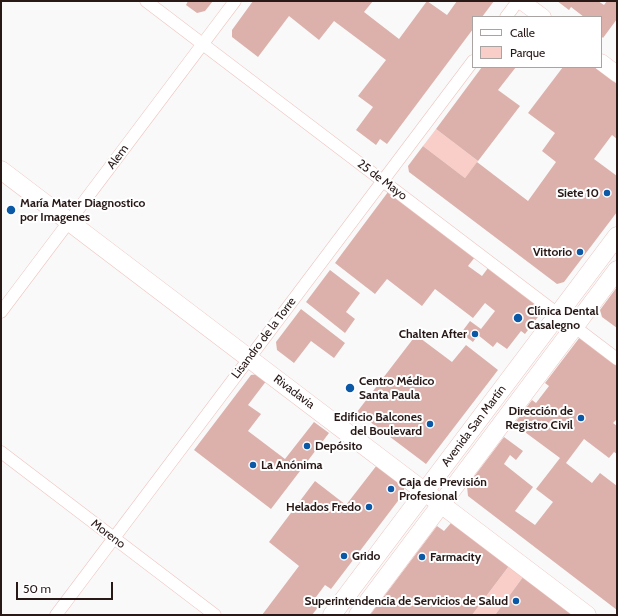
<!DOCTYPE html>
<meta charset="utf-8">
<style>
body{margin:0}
#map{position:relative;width:618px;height:616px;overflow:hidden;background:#f9f9f9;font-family:Cabin,sans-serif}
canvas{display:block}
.frame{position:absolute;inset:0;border:2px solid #281917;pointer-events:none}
.legend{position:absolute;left:472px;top:16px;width:130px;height:52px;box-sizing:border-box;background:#fff;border:1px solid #a9a3a2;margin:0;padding:5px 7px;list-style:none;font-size:12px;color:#281917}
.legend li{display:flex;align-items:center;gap:8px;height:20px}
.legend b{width:20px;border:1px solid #a9a3a2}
.scale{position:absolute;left:16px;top:582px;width:97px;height:18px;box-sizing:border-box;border:2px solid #281917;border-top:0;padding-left:5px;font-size:12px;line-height:14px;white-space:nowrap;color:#281917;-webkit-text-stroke:3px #fff;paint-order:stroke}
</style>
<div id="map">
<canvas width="618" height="616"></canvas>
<div class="frame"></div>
<ul class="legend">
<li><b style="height:5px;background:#fff"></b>Calle</li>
<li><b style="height:11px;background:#facec8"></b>Parque</li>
</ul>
<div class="scale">50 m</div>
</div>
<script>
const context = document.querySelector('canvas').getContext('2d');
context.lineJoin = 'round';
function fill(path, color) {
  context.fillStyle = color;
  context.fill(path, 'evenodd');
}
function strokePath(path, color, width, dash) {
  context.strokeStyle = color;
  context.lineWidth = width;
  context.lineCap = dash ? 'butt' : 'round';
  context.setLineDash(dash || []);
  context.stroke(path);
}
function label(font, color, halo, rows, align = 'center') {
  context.font = font + ' Cabin,sans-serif';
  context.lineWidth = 4;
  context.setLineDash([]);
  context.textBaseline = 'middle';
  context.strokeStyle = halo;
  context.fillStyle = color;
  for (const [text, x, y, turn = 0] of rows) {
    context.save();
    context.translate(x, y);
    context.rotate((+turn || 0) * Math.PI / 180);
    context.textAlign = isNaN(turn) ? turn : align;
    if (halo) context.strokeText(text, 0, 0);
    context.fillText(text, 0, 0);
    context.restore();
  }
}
fill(new Path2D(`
 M436,129L478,161L465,178L423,146Z
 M509,566L523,577L495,615H472Z`), '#facec8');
fill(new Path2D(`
 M188,1H213L205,11L197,13L186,5Z
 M253,1H373L364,12L399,39L427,1L447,15L457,1H494L482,17H473V29L387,144L380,139L376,145L356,130L373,107L358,96L386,60L334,21L319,40L289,16L258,57L232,37V30Z
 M557,1H598L604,5L607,1H617V19L603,38L601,36V17H584L571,7L569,10Z
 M482,67H516L498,90L520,106L478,161L436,129Z
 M563,67H595L617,84V139L612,135L594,159L617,176V212L564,282L557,284L409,172L408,166L423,146L465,178L477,162L528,201L556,162L542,151L555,133L528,113Z
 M388,192L475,257L468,266L482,276L488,268L544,309L525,334L521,331L507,349L497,342L493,347L478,335L473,342L461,333L470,321L481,329L495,311L485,303L473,318L435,289L422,306L387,279L375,294L335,263Z
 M330,270L360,293L346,312L355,319L345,333L306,302Z
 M617,287V328L602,317L600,310Z
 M301,309L345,343L334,358L311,341L294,363L277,350L276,342Z
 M416,335L452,362L466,345L498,370L426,464L357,412Z
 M580,337L617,365V419L613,423L617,426V454L614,452L609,458L584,439L566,463L592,483L600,473L617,486V610L468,496L467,486L504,437L523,451L516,460L510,455L504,464L533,487L515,511L535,525L553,502L536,489L560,458L514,424L532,400L536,403L549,386L545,383Z
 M259,374L267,380L248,405L261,414L248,431L285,459L314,422L329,433L271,509L194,450L251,375Z
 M377,465L404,486V493L331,589L325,585L313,601L319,606L312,615H262L299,566L269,542L315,481L346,505Z
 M451,523L509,566L472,615H370L437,526L444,531Z
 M523,577L574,615H495Z`), '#dcb1ac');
const minor = new Path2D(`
 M146,1L617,359
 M506,17L518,1
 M1,312L235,1
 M1,452L215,615
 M56,615L473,61`);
const tertiary = new Path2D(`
 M521,1L543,17
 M601,62L617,74`);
const secondary = new Path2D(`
 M1,170L587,615
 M332,615L617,236
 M358,615L617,270`);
strokePath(minor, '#eec3be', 13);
strokePath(tertiary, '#eec3be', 17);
strokePath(secondary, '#eec3be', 19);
strokePath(minor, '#fff', 12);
strokePath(tertiary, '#fff', 16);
strokePath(secondary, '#fff', 18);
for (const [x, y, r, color] of [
 [607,193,4,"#0b58a7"],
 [11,210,5,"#0b58a7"],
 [580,252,4,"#0b58a7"],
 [518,318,5,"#0b58a7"],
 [475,334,4,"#0b58a7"],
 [350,388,5,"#0b58a7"],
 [581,418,4,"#0b58a7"],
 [430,424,4,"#0b58a7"],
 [307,446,4,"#0b58a7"],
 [253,465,4,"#0b58a7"],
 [391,489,4,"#0b58a7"],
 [369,507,4,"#0b58a7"],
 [344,556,4,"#0b58a7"],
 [422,557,4,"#0b58a7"],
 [516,601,4,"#0b58a7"]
]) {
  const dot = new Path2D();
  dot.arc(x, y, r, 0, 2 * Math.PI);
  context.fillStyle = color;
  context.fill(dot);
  strokePath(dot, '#fff', 1.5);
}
label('12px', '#281917', '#fff', [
 ["Alem",118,157,-53],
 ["25 de Mayo",382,180,37],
 ["Lisandro de la Torre",264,338,-53],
 ["Rivadavia",294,392,37],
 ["Avenida San Martín",474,426,-53],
 ["Moreno",108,534,37]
]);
label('bold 12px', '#281917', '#fff', [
 ["Siete 10",599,193,"right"],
 ["María Mater Diagnostico",20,203],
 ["por Imagenes",20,217],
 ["Vittorio",572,252,"right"],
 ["Clínica Dental",527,311],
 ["Casalegno",527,325],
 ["Chalten After",467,334,"right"],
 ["Centro Médico",359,381],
 ["Santa Paula",359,395],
 ["Dirección de",573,411,"right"],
 ["Registro Civil",573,425,"right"],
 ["Edificio Balcones",422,417,"right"],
 ["del Boulevard",422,431,"right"],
 ["Depósito",315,446],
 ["La Anónima",261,465],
 ["Caja de Previsión",399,482],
 ["Profesional",399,496],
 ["Helados Fredo",361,507,"right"],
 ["Grido",352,556],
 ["Farmacity",430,557],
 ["Superintendencia de Servicios de Salud",508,601,"right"]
], 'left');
</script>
